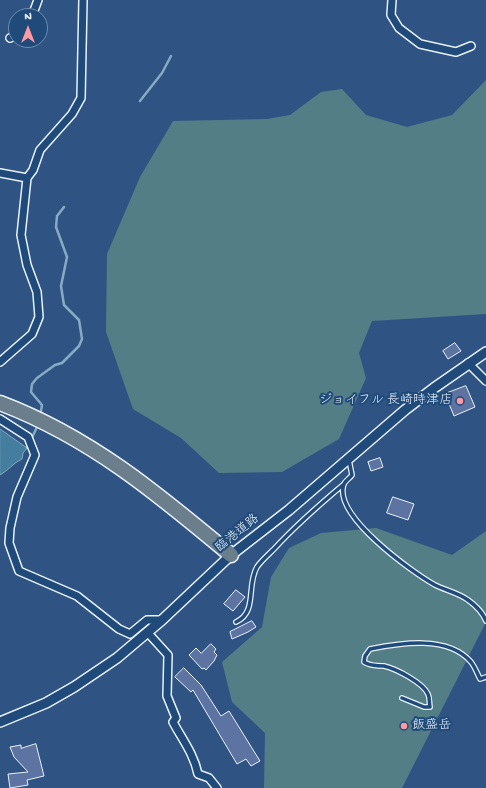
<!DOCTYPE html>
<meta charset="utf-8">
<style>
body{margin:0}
#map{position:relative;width:486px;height:788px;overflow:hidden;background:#2f5484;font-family:"Gochi Hand",sans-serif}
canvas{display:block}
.north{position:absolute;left:8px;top:8px;width:40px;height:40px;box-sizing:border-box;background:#1f4a7a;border:1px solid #6f8dac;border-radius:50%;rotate:0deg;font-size:11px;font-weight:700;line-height:16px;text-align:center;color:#e8f1f8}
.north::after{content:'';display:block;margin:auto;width:14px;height:18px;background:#ff9aa2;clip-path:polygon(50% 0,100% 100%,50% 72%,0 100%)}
</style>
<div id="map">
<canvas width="486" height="788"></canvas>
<div class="north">N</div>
</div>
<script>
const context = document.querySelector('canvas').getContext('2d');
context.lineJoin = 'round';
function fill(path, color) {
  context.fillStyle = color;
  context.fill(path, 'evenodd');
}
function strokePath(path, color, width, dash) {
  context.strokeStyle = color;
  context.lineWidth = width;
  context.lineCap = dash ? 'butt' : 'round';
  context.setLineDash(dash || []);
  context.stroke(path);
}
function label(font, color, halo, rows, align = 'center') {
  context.font = font + ' "Gochi Hand","Klee One",sans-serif';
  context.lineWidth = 4;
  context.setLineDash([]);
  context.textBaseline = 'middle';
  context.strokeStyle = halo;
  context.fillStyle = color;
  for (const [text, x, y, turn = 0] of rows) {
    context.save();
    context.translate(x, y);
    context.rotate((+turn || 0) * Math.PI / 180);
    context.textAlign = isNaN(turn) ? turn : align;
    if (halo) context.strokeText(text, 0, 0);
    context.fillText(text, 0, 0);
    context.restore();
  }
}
fill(new Path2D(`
 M486,80V314L372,321L359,353L366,378L339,439L282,472L219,473L181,438L133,409L106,332L107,254L140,177L173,121L267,119L290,115L321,92L342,89L366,115L407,127L452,115Z
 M376,528L452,555L486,531V622L402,788H264L265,733L232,702L222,662L262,627L271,577L289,548L321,533Z`), '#547e86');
const water = new Path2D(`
 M0,429L27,448L23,453L22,459C13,463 9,470 0,475Z`);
fill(water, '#447d9e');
strokePath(water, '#86abc2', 1);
strokePath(new Path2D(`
 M140,101L162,73L171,56
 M40,417L42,405L31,392L32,384L37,378L55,365L62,363L79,346L82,339L79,320L64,305L61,286L67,257L56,227L57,216L64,207
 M27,448L38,425`), '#86abc2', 2.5);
const building = new Path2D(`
 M455,343L461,351L448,359L443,351Z
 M466,386L475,407L454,416L445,394Z
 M380,458L383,467L371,471L368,462Z
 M393,497L414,504L408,520L387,513Z
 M236,590L245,597L233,611L224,604Z
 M252,621L256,627L248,632L232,639L230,632Z
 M211,644L216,649L214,652L217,655L214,661L206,670L204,668L202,669L189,655L196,648L201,653Z
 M184,668L201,685L221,716L229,711L260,761L251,766L246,759L237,764L193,690L191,692L175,677Z
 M36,744L44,776L27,780L28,785L10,788L8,774L28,772L14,757L10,747L21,745V748Z`);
fill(building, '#5d74a2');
strokePath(building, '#e8f1f8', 1);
const service = new Path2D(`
 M349,460L352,475C350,478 345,481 344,484C332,515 412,572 435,585C445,590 459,593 468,600C475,605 483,613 486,621
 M236,622C258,612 246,585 257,567C261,561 268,555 274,549C296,525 319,505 344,484
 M402,698L424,707H430C429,703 430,698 428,694C423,683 397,669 384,666C376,665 372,667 364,662L365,656L370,649C401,643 448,635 471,662C475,667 477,673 480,679L486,677`);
const minor = new Path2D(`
 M392,0L391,15L399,28L420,44L456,52L471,46
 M32,16L38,0
 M10,38L16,35
 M0,173L27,178
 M0,362L32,334L39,317L37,292L27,265L21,235L27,178L33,170L40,150L72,114L81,98L83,0
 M468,363L486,381
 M0,419L28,437L35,455L17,497L10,528L9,543L19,571L77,596L119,629L130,634L147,620H162
 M148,633L168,655L167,696L176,718L173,722C182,739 194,754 198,774L209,778L217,788`);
const tertiary = new Path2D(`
 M0,722L46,703L74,687L117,658L162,620L231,555L289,510L405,410L434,388L486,352`);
const motorway = new Path2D(`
 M0,403C90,437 158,494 231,555`);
strokePath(service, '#e8f1f8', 6);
strokePath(minor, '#e8f1f8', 10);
strokePath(tertiary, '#e8f1f8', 12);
strokePath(motorway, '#e8f1f8', 17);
strokePath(service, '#1f4a7a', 3.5);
strokePath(minor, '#1f4a7a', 7);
strokePath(tertiary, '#1f4a7a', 9);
strokePath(motorway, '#6b7e8b', 14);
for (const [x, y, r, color] of [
 [460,401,4,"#ff9aa2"],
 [404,726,4,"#ff9aa2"]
]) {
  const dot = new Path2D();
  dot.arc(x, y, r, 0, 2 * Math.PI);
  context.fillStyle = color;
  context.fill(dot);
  strokePath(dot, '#1f4a7a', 1.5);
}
label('13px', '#e8f1f8', '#1f4a7a', [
 ["ジョイフル 長崎時津店",452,401],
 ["飯盛岳",412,726,"left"]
], 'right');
label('13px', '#e8f1f8', '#1f4a7a', [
 ["臨港道路",238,534,-39]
]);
</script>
